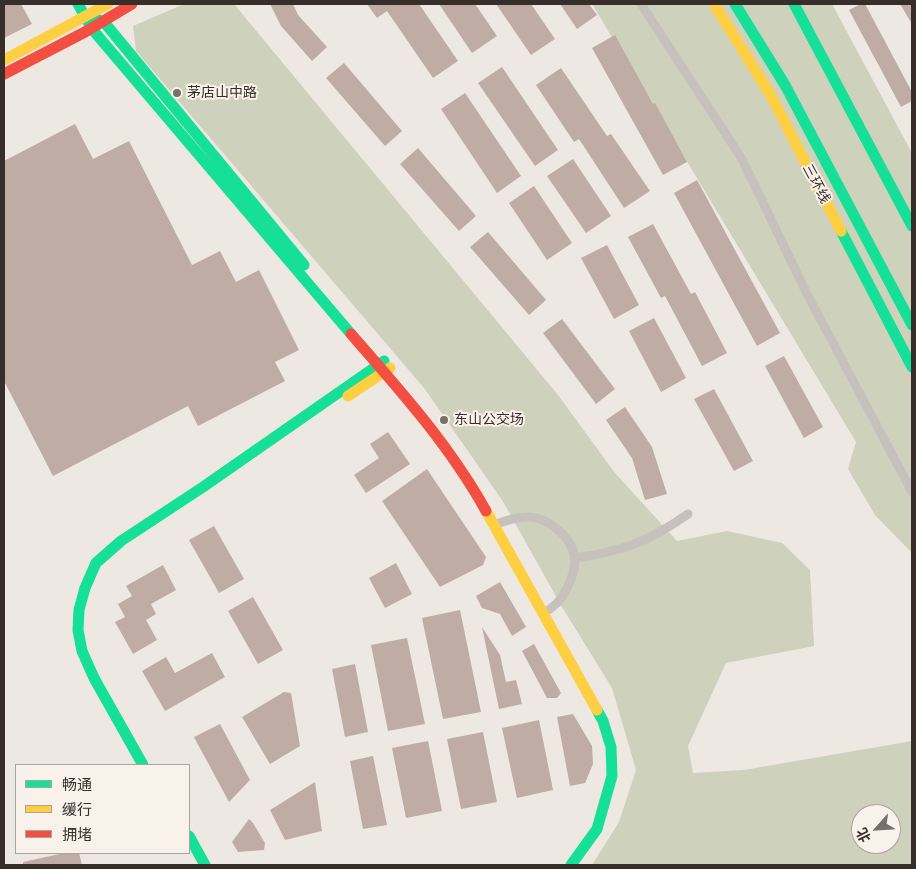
<!DOCTYPE html>
<meta charset="utf-8">
<style>
body{margin:0}
#map{position:relative;width:916px;height:869px;overflow:hidden;background:#ede8e2;font-family:"Noto Sans","Noto Sans SC",sans-serif}
canvas{display:block}
.frame{position:absolute;inset:0;border:5px solid #372e2a;pointer-events:none}
.legend{position:absolute;left:15px;top:764px;width:175px;height:90px;box-sizing:border-box;background:#f9f2ea;border:1px solid #aba49d;margin:0;padding:6px 9px;list-style:none;font-size:15px;color:#372e2a}
.legend li{display:flex;align-items:center;gap:10px;height:25px}
.legend b{width:25px;border:1px solid #aba49d}
.north{position:absolute;left:851px;top:804px;width:50px;height:50px;box-sizing:border-box;background:#f9f2ea;border:1px solid #aba49d;border-radius:50%;rotate:244deg;font-size:14px;font-weight:700;line-height:20px;text-align:center;color:#372e2a}
.north::after{content:'';display:block;margin:auto;width:18px;height:22px;background:#776f6a;clip-path:polygon(50% 0,100% 100%,50% 72%,0 100%)}
</style>
<div id="map">
<canvas width="916" height="869"></canvas>
<div class="frame"></div>
<ul class="legend">
<li><b style="height:6px;background:#16e098"></b>畅通</li>
<li><b style="height:6px;background:#ffcf43"></b>缓行</li>
<li><b style="height:6px;background:#f24e42"></b>拥堵</li>
</ul>
<div class="north">北</div>
</div>
<script>
const context = document.querySelector('canvas').getContext('2d');
context.lineJoin = 'round';
function fill(path, color) {
  context.fillStyle = color;
  context.fill(path, 'evenodd');
}
function strokePath(path, color, width, dash) {
  context.strokeStyle = color;
  context.lineWidth = width;
  context.lineCap = dash ? 'butt' : 'round';
  context.setLineDash(dash || []);
  context.stroke(path);
}
function label(font, color, halo, rows, align = 'center') {
  context.font = font + ' "Noto Sans","Noto Sans SC",sans-serif';
  context.lineWidth = 4;
  context.setLineDash([]);
  context.textBaseline = 'middle';
  context.strokeStyle = halo;
  context.fillStyle = color;
  for (const [text, x, y, turn = 0] of rows) {
    context.save();
    context.translate(x, y);
    context.rotate((+turn || 0) * Math.PI / 180);
    context.textAlign = isNaN(turn) ? turn : align;
    if (halo) context.strokeText(text, 0, 0);
    context.fillText(text, 0, 0);
    context.restore();
  }
}
fill(new Path2D(`
 M184,4H234L558,395L615,473L677,541L727,531L782,543L810,570L814,646L726,663L688,746L693,773L744,770L912,741V865H592L619,822L636,770L612,688L562,607L502,500L424,388L136,51L133,26ZM861,814H891V844H861Z
 M592,4H832L912,153V553L875,515L848,469L856,442Z`), '#ced2bd');
fill(new Path2D(`
 M4,4H21L32,24L4,38Z
 M270,4H293L298,15L327,47L312,61L281,26Z
 M367,4H419L458,61L433,78L387,11L377,18Z
 M439,4H475L497,36L472,53Z
 M496,4H531L555,39L531,55Z
 M560,4H589L597,15L577,29Z
 M861,4H865L912,92V101L901,107L849,10Z
 M900,4H912V24Z
 M615,35L653,104L655,103L687,162L663,175L592,48Z
 M344,63L402,131L385,146L326,78Z
 M502,67L558,150L535,166L478,83Z
 M561,68L607,136L611,134L650,191L624,208L579,139L574,142L536,85Z
 M465,93L521,176L497,193L441,109Z
 M75,124L93,159L129,141L192,265L220,251L236,282L259,270L299,350L275,362L285,381L198,426L188,406L53,476L4,381V161Z
 M418,148L476,216L459,231L400,164Z
 M573,159L611,216L586,233L547,176Z
 M697,180L780,333L757,346L674,193Z
 M534,186L572,243L547,260L509,203Z
 M653,224L691,294L695,292L727,353L702,366L665,296L661,298L628,237Z
 M488,232L546,300L529,315L470,247Z
 M607,245L639,305L614,319L581,258Z
 M654,318L686,378L661,392L629,331Z
 M562,319L615,389L596,404L543,333Z
 M784,356L823,427L804,438L765,366Z
 M714,389L753,461L734,471L694,399Z
 M625,407L652,447L667,494L645,500L632,458L606,420Z
 M388,432L410,464L366,493L354,475L379,458L370,444Z
 M427,469L486,557L483,565L440,587L382,501Z
 M214,526L244,579L219,593L189,540Z
 M396,563L412,594L385,608L369,578Z
 M163,565L176,590L151,604L156,614L146,620L157,640L133,654L115,622L125,617L118,604L132,596L126,586Z
 M500,582L526,627L512,636L500,614L482,608L476,596Z
 M253,597L283,650L258,664L228,611Z
 M460,610L481,712L443,719L422,618Z
 M482,627L500,655L506,682L516,680L522,704L499,709Z
 M407,638L425,724L388,731L371,645Z
 M534,644L561,693L557,698H547L522,651Z
 M212,653L225,677L165,711L142,671L166,657L175,673Z
 M355,664L368,732L345,737L332,669Z
 M284,692L291,693L300,746L270,764L242,717Z
 M573,714L592,746L593,764L585,783L570,786L557,717Z
 M539,720L553,790L517,798L502,728Z
 M220,724L250,780L229,802L194,737Z
 M483,732L497,802L461,809L447,739Z
 M428,741L442,811L406,818L392,748Z
 M373,756L387,825L363,829L350,761Z
 M315,782L322,831L285,840L270,810Z
 M249,819L253,823L265,843L264,850L238,852L232,842Z
 M64,853H79L82,865H23V862Z`), '#bfada5');
strokePath(new Path2D(`
 M641,4L742,159L806,292L912,492
 M494,525C504,521 517,517 528,517C547,517 570,536 574,554C577,566 572,578 567,588C562,599 554,608 543,613
 M574,558C621,552 650,541 688,514`), '#c6c1bc', 9);
strokePath(new Path2D(`
 M78,4L92,29L351,334
 M735,4L785,85L912,325
 M794,4L912,226
 M85,15L104,22L304,265
 M841,231L912,367
 M143,765L94,678L82,651L78,630L79,610L85,588L96,563L121,541L203,487L384,361
 M189,836L205,865
 M571,865L597,829L612,776L611,747L603,721L597,710`), '#16e098', 11);
strokePath(new Path2D(`
 M714,4L770,94L841,231
 M4,60L108,4
 M348,396L390,368
 M486,511L597,710`), '#ffcf43', 11);
strokePath(new Path2D(`
 M4,74L85,32L132,4
 M351,334C400,390 450,446 486,511`), '#f24e42', 11);
for (const [x, y, r, color] of [
 [177,93,5,"#776f6a"],
 [444,420,5,"#776f6a"]
]) {
  const dot = new Path2D();
  dot.arc(x, y, r, 0, 2 * Math.PI);
  context.fillStyle = color;
  context.fill(dot);
  strokePath(dot, '#f9f2ea', 2);
}
label('14px', '#372e2a', '#f9f2ea', [
 ["茅店山中路",187,93],
 ["东山公交场",454,420]
], 'left');
label('14px', '#372e2a', '#f9f2ea', [
 ["三环线",816,184,62]
]);
</script>
